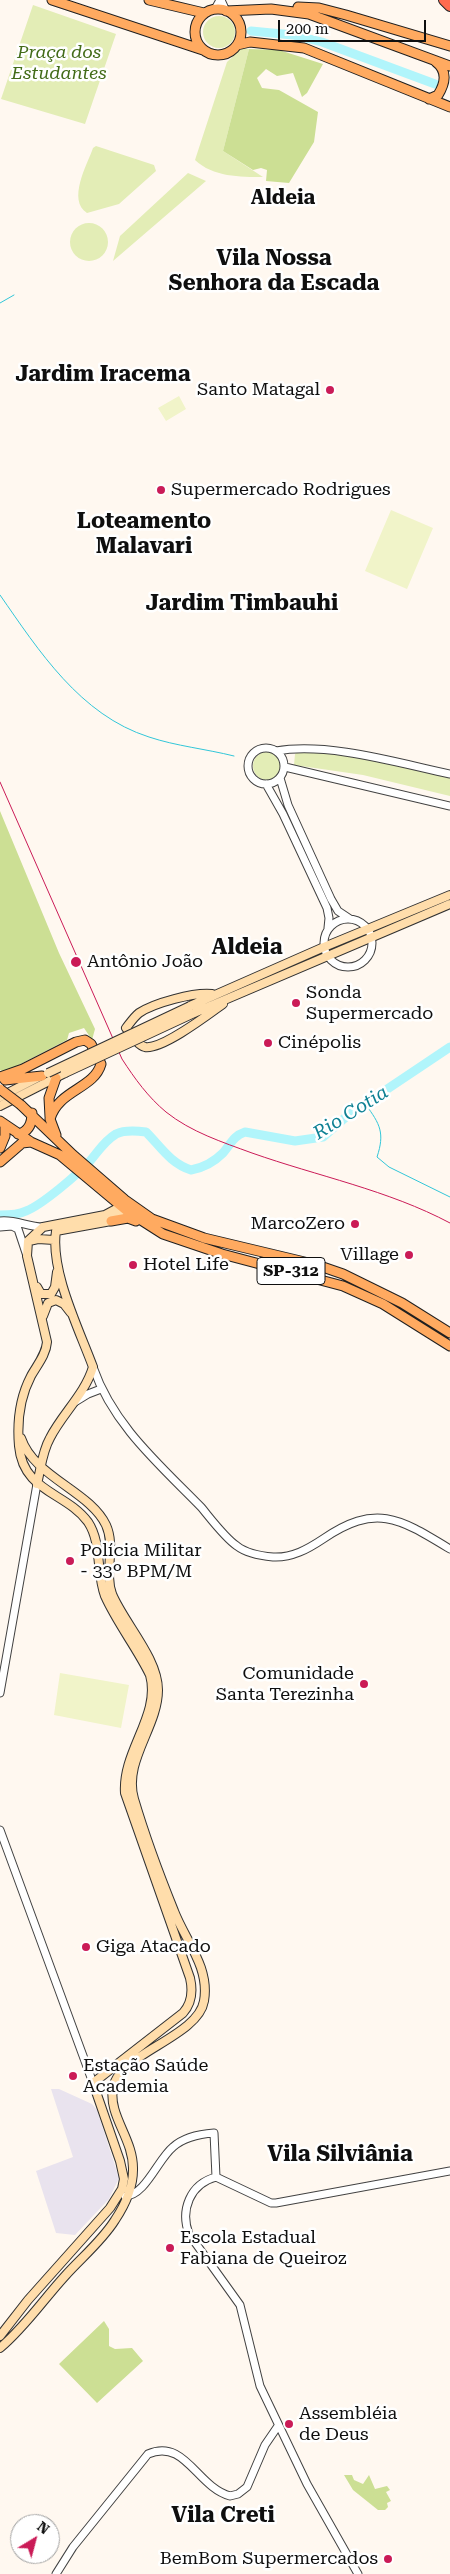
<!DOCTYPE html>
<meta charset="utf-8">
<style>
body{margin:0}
#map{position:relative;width:450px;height:2574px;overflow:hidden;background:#fff8f0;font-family:"Roboto Serif",serif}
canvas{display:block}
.north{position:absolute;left:10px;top:2514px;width:50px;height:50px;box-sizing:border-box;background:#fff;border:1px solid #9f9f9f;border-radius:50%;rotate:37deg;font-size:14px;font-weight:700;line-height:20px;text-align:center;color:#0f0f0f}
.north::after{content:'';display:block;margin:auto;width:18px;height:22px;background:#ca1b57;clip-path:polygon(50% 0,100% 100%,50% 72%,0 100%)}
.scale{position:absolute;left:278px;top:20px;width:148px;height:22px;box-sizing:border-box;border:2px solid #0f0f0f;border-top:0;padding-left:6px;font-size:15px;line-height:18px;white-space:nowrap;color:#0f0f0f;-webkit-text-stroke:4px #fff;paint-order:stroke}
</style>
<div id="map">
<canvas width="450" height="2574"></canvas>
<div class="north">N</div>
<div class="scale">200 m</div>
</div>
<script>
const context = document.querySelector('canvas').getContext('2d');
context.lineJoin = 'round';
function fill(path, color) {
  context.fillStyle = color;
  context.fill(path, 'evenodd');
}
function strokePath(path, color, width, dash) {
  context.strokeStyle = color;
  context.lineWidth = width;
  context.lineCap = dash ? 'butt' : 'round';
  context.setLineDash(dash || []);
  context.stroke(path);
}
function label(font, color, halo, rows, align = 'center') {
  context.font = font + ' "Roboto Serif",serif';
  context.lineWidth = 5;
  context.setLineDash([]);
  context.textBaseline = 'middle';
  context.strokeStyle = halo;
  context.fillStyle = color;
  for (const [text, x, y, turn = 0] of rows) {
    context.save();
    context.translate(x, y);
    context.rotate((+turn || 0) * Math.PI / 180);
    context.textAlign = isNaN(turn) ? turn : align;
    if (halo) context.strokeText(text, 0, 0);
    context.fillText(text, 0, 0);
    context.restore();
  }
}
fill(new Path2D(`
 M51,2089H59L92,2104L97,2110L119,2178L109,2199L75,2235L56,2233L36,2171L73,2157Z`), '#e9e3ee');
fill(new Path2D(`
 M33,5L116,34L85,124L1,99Z
 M203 32a16 16 0 1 1 32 0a16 16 0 1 1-32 0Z
 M242,48L249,49L223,151L263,177C240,177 213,177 195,160L227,62Z
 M96,146L154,165L156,171L119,204L87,213C67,200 87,165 93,148Z
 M188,173L206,181L113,261L120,236Z
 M70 242a19 19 0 1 1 38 0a19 19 0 1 1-38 0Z
 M301,750L369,758L450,776V796L363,775L294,765L295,754Z
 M253 766a14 14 0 1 1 28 0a14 14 0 1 1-28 0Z`), '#e3edb6');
fill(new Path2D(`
 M249,49L279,50L323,64L307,93L302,97L293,73L277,76L266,69L257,78L262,88L279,90L318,112L314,142L289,183L266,181L267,170L261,168L253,170L223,151Z
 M0,811L59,953L95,1029L92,1040L84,1028L69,1033L67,1040L5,1072L0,1070Z
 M104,2321L109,2329V2346L115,2349L132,2348L143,2361L97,2403L59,2364Z
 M344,2475H352L354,2480L363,2484L369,2475L375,2489L387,2486L390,2490L386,2492L391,2501L387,2503L388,2507L385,2510H378L353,2490Z`), '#ccdf94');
fill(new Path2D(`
 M179,396L186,409L166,421L158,408Z
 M391,510L433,528L407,589L365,571Z
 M60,1673L129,1685L121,1728L54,1715Z`), '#f1f4c9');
strokePath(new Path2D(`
 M0,303L14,295
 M0,595C39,651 80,715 149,737C176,746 206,749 234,756
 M366,1105C380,1124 385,1133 377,1157L389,1167L450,1197`), '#32c6d8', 1);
strokePath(new Path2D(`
 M251,31L293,35L322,42L435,84
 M0,1215C9,1215 18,1215 26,1211C42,1205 78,1174 90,1161C98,1152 104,1141 116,1134C124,1130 138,1131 146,1132C161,1147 170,1163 191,1170C202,1168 214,1162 223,1153C231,1144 233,1136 245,1132L295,1141L323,1137L347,1116L450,1047`), '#b1f5fb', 9);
const tertiary = new Path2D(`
 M221,0L226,11
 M215,9L220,0
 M248 766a18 18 0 1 1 36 0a18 18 0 1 1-36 0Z
 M276,751C329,742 398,763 450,774
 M285,767L450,806
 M280,778L288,805L331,899L338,911L350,919
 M266,784L283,814L327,908L329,918L328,928
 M324 943a24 24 0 1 1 48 0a24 24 0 1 1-48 0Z
 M0,1221C15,1219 28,1227 43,1227
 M0,1227L12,1226L18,1229L27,1256
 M93,1367C113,1425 159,1464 201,1507C211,1519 225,1538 237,1546C246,1553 262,1556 273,1557C292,1558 308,1549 323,1539C376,1503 399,1518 450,1549
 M75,1402L88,1394L101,1389
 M0,1693L37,1484
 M0,1830L93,2083
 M216,2177C190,2184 180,2210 189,2234L240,2305L260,2386L307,2484L358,2574
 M216,2177L271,2203H276L450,2171
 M125,2196C145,2196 158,2159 173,2147C184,2137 200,2134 214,2133L216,2177
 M56,2574L73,2547L148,2454C185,2438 197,2487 230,2496L238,2494L247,2487L265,2445L278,2426`);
const secondary = new Path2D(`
 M212,994C194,992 154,1003 139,1013C134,1017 130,1023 126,1028C131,1034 137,1045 145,1047C162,1050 209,1014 223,1004
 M190,1006L324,947L450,895
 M194,1013L450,904
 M0,1097L39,1077
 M0,1106L65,1073
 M29,1241L38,1239L54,1240
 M37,1287L41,1294H51L55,1287L57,1272
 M43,1316L48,1303L56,1300L64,1304L71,1313
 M37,1484C41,1468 42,1452 50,1438C62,1414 85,1394 93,1367C79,1329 50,1271 56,1231L111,1221L126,1207
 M0,2336L28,2300L110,2208L122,2189L124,2179L120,2161L93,2083L183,2013C192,2003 193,1991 190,1978L125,1793C122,1751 161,1715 150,1675C137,1648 117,1623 105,1596C96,1572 102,1543 88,1522C66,1492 23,1492 19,1446C17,1423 20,1397 31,1376C37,1365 46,1355 47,1342L27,1256L28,1241L43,1227L105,1215L118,1208L123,1202
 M0,2348C25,2327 43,2300 65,2276C81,2258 102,2241 115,2220C125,2205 133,2189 133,2170C134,2139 108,2116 113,2088C118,2054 198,2037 204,2001C210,1967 185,1940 174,1911C159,1874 145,1836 134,1799C123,1761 158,1727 158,1690C158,1658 124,1623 112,1594C104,1572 116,1547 106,1525C90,1491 34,1477 21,1438`);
const primary = new Path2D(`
 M52,0L203,50
 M149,0L204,13
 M298,7L319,8L346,15L450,46
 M195 32a23 23 0 1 1 46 0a23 23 0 1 1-46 0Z
 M226,11L271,9L309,14L450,66
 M237,45L250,42L304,48L450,107
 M429,99L438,95C445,84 448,71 436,62
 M0,1077L23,1069L76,1042L85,1040L91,1044L101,1064C94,1089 58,1090 50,1119L56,1135
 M5,1080L42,1076
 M21,1105L73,1155L125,1200L152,1219L204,1238L317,1265L343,1274L402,1303L450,1333
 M50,1117L49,1098L56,1078
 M0,1121L31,1142L60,1155L127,1211L163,1234L222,1254L343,1286L383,1304L450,1346
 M18,1134C29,1132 32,1123 32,1113
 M0,1148L5,1136V1125
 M0,1162L22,1143L31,1142
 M111,1221L128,1218L136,1221`);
const motorway = new Path2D(`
 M444,0L450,6`);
strokePath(tertiary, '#424242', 9);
strokePath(secondary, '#313131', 10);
strokePath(primary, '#202020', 11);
strokePath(motorway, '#202020', 12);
strokePath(tertiary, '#fff', 7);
strokePath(secondary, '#ffddab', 8);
strokePath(primary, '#ffaa60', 9);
strokePath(motorway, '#ff6b4f', 10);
strokePath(new Path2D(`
 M0,782L122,1059C135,1079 148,1097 166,1112C191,1132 222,1142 252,1153C317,1176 388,1190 450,1223`), '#ca1b57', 1);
const secondaryBridge = new Path2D(`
 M48,1073L190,1006
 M65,1073L194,1013`);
const primaryBridge = new Path2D(`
 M0,1089L21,1105`);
strokePath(secondaryBridge, '#313131', 10, []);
strokePath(primaryBridge, '#202020', 11, []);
strokePath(secondaryBridge, '#ffddab', 8);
strokePath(primaryBridge, '#ffaa60', 9);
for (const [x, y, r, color] of [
 [330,390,5,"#ca1b57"],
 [161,490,5,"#ca1b57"],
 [76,962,6,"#ca1b57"],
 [296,1003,5,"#ca1b57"],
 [268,1043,5,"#ca1b57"],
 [355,1224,5,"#ca1b57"],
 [409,1255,5,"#ca1b57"],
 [133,1265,5,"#ca1b57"],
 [70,1561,5,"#ca1b57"],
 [364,1684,5,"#ca1b57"],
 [86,1947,5,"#ca1b57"],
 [73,2076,5,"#ca1b57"],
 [170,2248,5,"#ca1b57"],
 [289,2424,5,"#ca1b57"],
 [388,2559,5,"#ca1b57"]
]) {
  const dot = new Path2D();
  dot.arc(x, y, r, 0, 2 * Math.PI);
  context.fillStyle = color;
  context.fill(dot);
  strokePath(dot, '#fff', 2);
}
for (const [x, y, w] of [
 [291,1271,68]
]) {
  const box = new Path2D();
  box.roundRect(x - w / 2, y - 13.5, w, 27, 4);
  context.fillStyle = '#fff';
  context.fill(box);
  strokePath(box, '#0f0f0f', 1);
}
label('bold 16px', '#0f0f0f', null, [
 ["SP-312",291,1271]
]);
label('italic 18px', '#436c19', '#fff', [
 ["Praça dos",59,53],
 ["Estudantes",59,74]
]);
label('18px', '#0f0f0f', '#fff', [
 ["Santo Matagal",320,390,"right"],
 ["Supermercado Rodrigues",171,490],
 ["Antônio João",87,962],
 ["Sonda",306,993],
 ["Supermercado",306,1014],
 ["Cinépolis",278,1043],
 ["MarcoZero",345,1224,"right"],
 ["Village",399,1255,"right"],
 ["Hotel Life",143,1265],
 ["Polícia Militar",80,1551],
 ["- 33º BPM/M",80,1572],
 ["Comunidade",354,1674,"right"],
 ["Santa Terezinha",354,1695,"right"],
 ["Giga Atacado",96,1947],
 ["Estação Saúde",83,2066],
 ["Academia",83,2087],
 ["Escola Estadual",180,2238],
 ["Fabiana de Queiroz",180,2259],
 ["Assembléia",299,2414],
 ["de Deus",299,2435],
 ["BemBom Supermercados",378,2559,"right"]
], 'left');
label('italic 19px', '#0e8194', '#fff', [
 ["Rio Cotia",351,1113,-32]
]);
label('bold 20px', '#0f0f0f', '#fff', [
 ["Aldeia",283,198]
]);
label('bold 22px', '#0f0f0f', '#fff', [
 ["Vila Nossa",274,259],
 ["Senhora da Escada",274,284],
 ["Jardim Iracema",103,375],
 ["Loteamento",144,522],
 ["Malavari",144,547],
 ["Jardim Timbauhi",242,604],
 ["Aldeia",247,948],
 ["Vila Silviânia",340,2155],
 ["Vila Creti",223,2516]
]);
</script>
